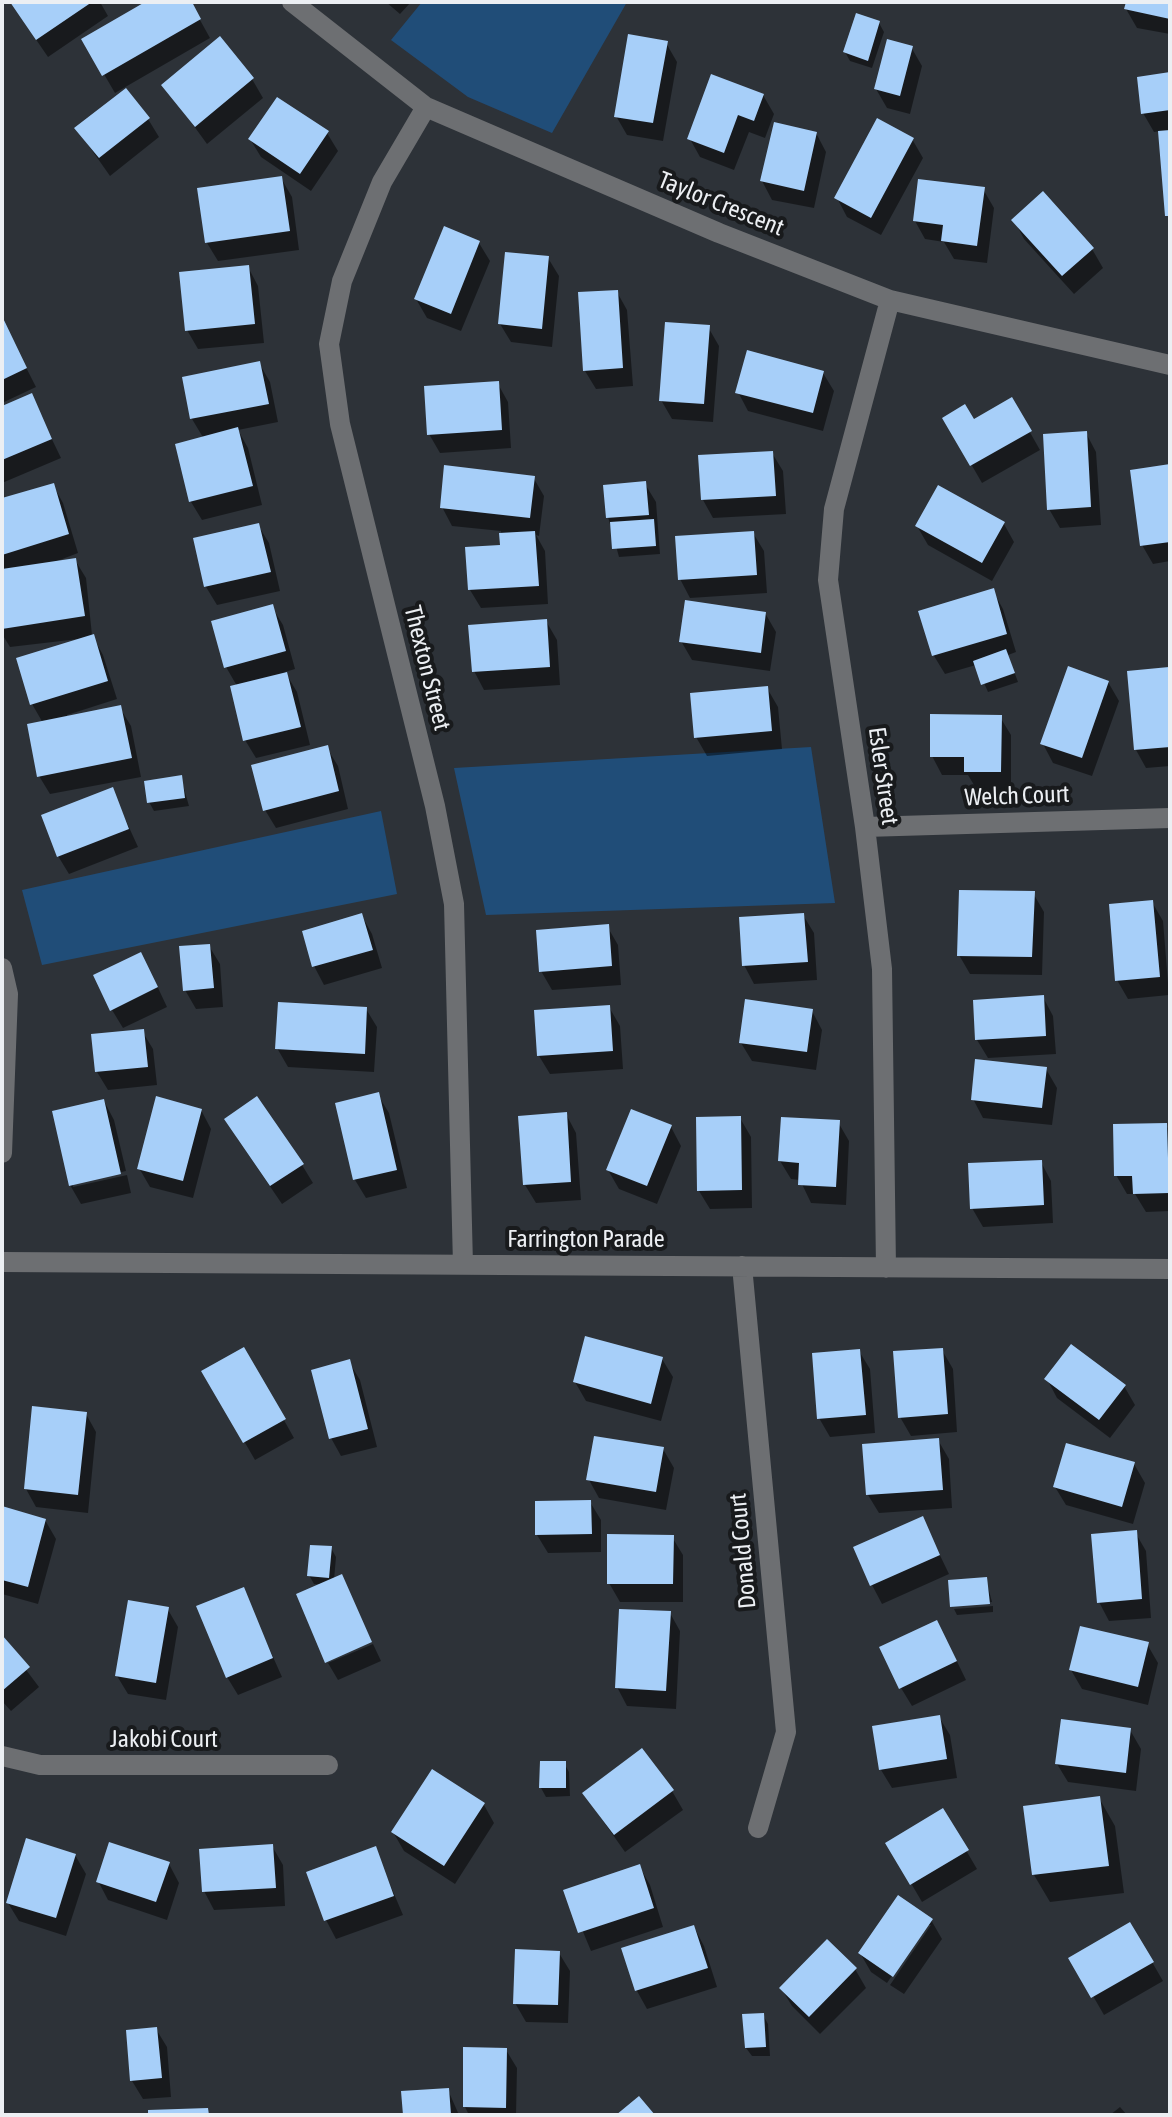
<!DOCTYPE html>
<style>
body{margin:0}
#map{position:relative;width:1172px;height:2117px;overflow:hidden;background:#2d3238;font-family:"Asap Condensed",sans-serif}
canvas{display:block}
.frame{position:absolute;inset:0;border:4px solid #eceff3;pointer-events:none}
</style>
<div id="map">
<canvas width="1172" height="2117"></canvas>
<div class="frame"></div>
</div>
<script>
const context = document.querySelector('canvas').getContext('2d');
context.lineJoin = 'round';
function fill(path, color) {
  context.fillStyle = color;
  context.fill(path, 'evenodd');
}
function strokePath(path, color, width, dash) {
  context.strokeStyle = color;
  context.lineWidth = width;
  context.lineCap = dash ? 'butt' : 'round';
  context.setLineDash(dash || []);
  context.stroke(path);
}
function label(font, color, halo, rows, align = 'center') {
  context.font = font + ' "Asap Condensed",sans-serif';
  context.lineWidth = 8;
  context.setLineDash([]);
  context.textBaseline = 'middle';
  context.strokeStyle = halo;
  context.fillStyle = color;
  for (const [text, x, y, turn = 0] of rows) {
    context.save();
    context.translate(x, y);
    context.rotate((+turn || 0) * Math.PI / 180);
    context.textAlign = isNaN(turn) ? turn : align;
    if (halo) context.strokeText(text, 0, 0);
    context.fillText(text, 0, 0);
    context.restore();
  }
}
fill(new Path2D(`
 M422,2H627L552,133L468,97L391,40Z
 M811,747L835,903L486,915L454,768Z
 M381,811L397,894L42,965L22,890Z`), '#204d78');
fill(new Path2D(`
 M16,2H100L108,16L48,57L24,22Z
 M149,2H190L210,38L115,93L84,40Z
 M386,2H411L400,14Z
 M1128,2H1170V34L1137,28L1126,9Z
 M879,23L884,32L872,68L850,61L845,52Z
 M666,43L677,62L663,141L627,135L616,116Z
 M911,47L922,66L910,114L887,108L876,89Z
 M1170,74V222L1160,131L1154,132L1143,113Z
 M252,79L263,98L207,144L164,85Z
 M763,95L774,114L765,138L749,132L734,170L700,157L690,139Z
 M148,119L159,137L110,176L77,129Z
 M327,133L338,151L311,191L261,157L250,139Z
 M816,133L826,152L814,208L772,200L762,181Z
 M912,139L923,158L881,235L847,217L837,198Z
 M281,178L292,197L299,250L218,261L207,243L200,190Z
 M983,189L994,208L987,263L954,259L944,242L925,239L915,221Z
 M1014,220L1092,249L1103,268L1074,294L1024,239Z
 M479,243L490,261L461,331L427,318L416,299Z
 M548,258L559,276L552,347L511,342L500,324Z
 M248,267L258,286L264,343L198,349L187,330Z
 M617,292L627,310L633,386L596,389L585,371Z
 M2,320L36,387L2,403Z
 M708,327L719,346L713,422L672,419L661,400Z
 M259,363L270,382L278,422L238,430L248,448L262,505L202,520L191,502L177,446L204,439L192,419L184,378Z
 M823,373L834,391L823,431L748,411L738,392Z
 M498,384L508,402L511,448L440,453L429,434Z
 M31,396L61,458L2,483V408Z
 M1011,399L1040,450L982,483L945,419L973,421Z
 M1086,433L1096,452L1101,525L1060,528L1049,509Z
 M772,453L783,471L786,514L713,518L703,500Z
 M1170,466V561L1153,564L1142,545Z
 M533,477L544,496L539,536L536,535L545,551L548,604L481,608L470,590L502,547L501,531L452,526L442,507Z
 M645,484L656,502L660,554L619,557L608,517Z
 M53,485L63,503L78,553L52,563L75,560L86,578L92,635L103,655L117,699L67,715V718L120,708L131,726L141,777L50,794L39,776L43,723L32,704L87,638L10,647L2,634V571H5L2,565V500Z
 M1004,524L1014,542L992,581L928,545L917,526Z
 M258,525L269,543L280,591L217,605L206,587L195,539Z
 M753,533L764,551L767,593L690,598L680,579Z
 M993,591L1003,609L1016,652L1008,655L1018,682L988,692L976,665L945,674L934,656L921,612Z
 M272,607L283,625L295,669L285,672L297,692L310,745L256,758L245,740L237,686L226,667Z
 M765,613L776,632L770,671L692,660L681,641Z
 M546,621L557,640L560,685L484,690L474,671Z
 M1168,669L1170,766L1146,768L1136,750Z
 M1108,682L1119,701L1092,776L1053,763L1043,744Z
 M767,688L778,707L782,749L707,756L696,737Z
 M1000,717L1011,735V790H977L968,775H942L932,756Z
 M327,748L338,766L348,809L276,828L265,810Z
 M181,778L189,806L154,811L149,802Z
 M112,790L138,847L69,874L58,856Z
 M1033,893L1044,912L1042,975L970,974L959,955Z
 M1152,902L1163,921L1169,995L1128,999L1117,980Z
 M803,915L814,933L817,980L754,984L744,965Z
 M362,916L372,934L382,968L324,985L314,966Z
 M607,926L618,945L621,985L552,990L541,971Z
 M209,946L220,964L223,1007L196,1009L185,990Z
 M151,973L167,1007L123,1028L112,1010Z
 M1043,997L1053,1016L1056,1054L988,1058L977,1040Z
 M609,1007L620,1026L623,1069L550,1074L539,1056Z
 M366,1009L377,1027L374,1072L288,1067L277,1048Z
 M812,1011L822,1030L816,1070L752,1061L741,1043Z
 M142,1031L153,1049L157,1085L108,1090L97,1072Z
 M1046,1069L1057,1088L1052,1125L983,1118L973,1099Z
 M378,1095L389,1113L407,1188L366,1198L355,1180L337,1104Z
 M104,1101L114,1120L126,1171L73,1183V1187L127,1175L131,1193L81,1204L70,1185Z
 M201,1110L211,1129L193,1198L150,1187L139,1168Z
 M566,1114L576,1133L581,1200L536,1203L525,1185Z
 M740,1118L751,1137L752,1208L710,1209L699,1191Z
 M838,1122L849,1141L846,1205L811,1203L800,1180L791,1179L780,1161Z
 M1166,1125L1170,1132V1211L1146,1212L1135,1194H1127L1116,1175Z
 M671,1127L681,1146L657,1204L619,1189L608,1170Z
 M237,1138L302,1165L313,1183L282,1204Z
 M1041,1162L1051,1181L1053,1223L983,1227L972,1208Z
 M244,1349L294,1438L255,1460L204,1372Z
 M942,1350L953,1369L957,1432L911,1436L900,1417Z
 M859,1351L870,1369L875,1433L830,1437L819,1418Z
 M662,1359L673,1377L661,1421L586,1401L575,1382Z
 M349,1362L360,1380L377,1447L341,1456L331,1438Z
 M1047,1379L1124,1386L1135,1405L1110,1438L1057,1398Z
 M86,1414L96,1432L88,1513L36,1507L26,1489Z
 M938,1440L949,1459L952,1508L879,1513L868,1495Z
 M663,1449L674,1468L666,1510L599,1498L589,1480Z
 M1134,1464L1145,1483L1133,1524L1066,1505L1055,1487Z
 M590,1502L601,1520V1552L548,1553L537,1535Z
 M2,1514L45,1520L56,1539L38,1604L2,1594Z
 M922,1518L949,1574L882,1604L872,1585Z
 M1135,1532L1146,1551L1151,1618L1109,1621L1099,1602Z
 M672,1537L683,1555V1602H620L609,1583Z
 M331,1548L336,1557L334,1580L341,1577L371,1640L327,1660L322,1585L314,1584L309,1575Z
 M986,1579L992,1602L953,1605V1609L950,1581Z
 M243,1590L282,1677L238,1695L227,1677Z
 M993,1606V1612L957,1615L954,1609Z
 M167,1608L178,1627L166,1700L128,1694L117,1676Z
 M670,1613L680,1631L676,1709L627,1706L617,1687Z
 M2,1638L39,1687L11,1711L2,1701Z
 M947,1641L966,1680L912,1706L901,1688Z
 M373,1644L381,1661L338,1680L328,1663Z
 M1147,1644L1158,1663L1148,1705L1082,1689L1071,1670Z
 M939,1717L950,1735L957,1778L892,1788L881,1770Z
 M1130,1730L1141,1749L1136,1791L1068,1782L1057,1764Z
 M564,1763L569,1772L570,1796L546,1797L541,1788Z
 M672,1791L683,1810L625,1852L584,1794Z
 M1099,1798L1115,1826L1124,1893L1050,1902L1034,1875Z
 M484,1805L494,1823L455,1884L404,1851L393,1832Z
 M943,1811L977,1869L922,1902L888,1844Z
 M272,1846L283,1865L285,1906L214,1910L204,1891Z
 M375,1849L403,1915L336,1939L326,1920Z
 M75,1855L86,1874L66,1936L19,1921L8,1903Z
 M169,1864L179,1883L167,1920L108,1900L98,1881Z
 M639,1866L650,1885L663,1927L591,1951L566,1891Z
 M931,1920L942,1939L904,1994L890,1985L931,1925H926L887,1983L871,1972L860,1953Z
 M1130,1924L1163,1981L1104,2015L1071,1958Z
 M694,1927L704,1946L717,1987L647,2009L637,1991L624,1949Z
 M559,1953L570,1971L568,2023L526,2022L515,2003Z
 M855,1969L866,1988L820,2034L792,2006L781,1988Z
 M763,2015L768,2024L770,2056H752L746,2048Z
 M156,2029L167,2047L171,2097L143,2099L132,2081Z
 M506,2050L517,2068L516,2115H469L465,2107Z
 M448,2090L459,2115H405Z
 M1120,2107L1127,2115H1110Z`), '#0007');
fill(new Path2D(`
 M10,2H92L36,40Z
 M145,2H192L201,19L102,76L81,39Z
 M1126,2H1170V19L1124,9Z
 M856,13L880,21L868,61L843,52Z
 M628,34L668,41L653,123L614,117Z
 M220,36L254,78L195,127L161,85Z
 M887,39L913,46L900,96L874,89Z
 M1170,72V110L1141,114L1137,77Z
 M711,74L764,94L754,121L738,115L724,153L687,139Z
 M126,88L150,118L99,158L74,128Z
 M277,97L329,131L300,174L248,139Z
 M877,118L914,138L871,218L834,198Z
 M774,122L817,132L804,191L760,181Z
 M1170,130V216H1165L1158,131Z
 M282,176L290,231L205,243L197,188Z
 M918,179L985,187L977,246L941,241L943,225L913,221Z
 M1043,191L1094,248L1062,276L1011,220Z
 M444,226L480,241L451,314L414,299Z
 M505,252L549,256L542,329L498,324Z
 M249,265L255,324L185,331L179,272Z
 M618,290L623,368L583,371L578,292Z
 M2,316L27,368L2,380Z
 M665,322L710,325L704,404L659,401Z
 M747,350L824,371L813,413L735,393Z
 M260,361L269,404L190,419L182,377Z
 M499,381L502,430L427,435L424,386Z
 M32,393L52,439L2,460V406Z
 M1012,397L1032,431L970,466L942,418L965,404L974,419Z
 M238,427L253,486L189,502L175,444Z
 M1087,431L1091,507L1047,510L1043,434Z
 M773,451L776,496L701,500L698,455Z
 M1170,464V542L1140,546L1130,470Z
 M444,465L535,476L530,518L440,508Z
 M646,481L649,515L606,518L603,485Z
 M54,483L69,534L2,555V498Z
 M938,485L1005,522L982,563L915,526Z
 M654,519L656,546L612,549L610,522Z
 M259,523L271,572L204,587L193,538Z
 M535,531L539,586L468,590L465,547L500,545L499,533Z
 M754,531L757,575L678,580L675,536Z
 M76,558L85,616L2,629V569Z
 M994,588L1007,634L932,656L918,611Z
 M685,600L766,612L761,653L679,642Z
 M273,604L286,651L224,668L211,621Z
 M547,619L550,667L472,672L468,625Z
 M94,634L108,681L30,705L16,658Z
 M1006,649L1015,673L981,685L973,661Z
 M1068,666L1109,681L1082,758L1040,744Z
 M1169,667L1170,747L1134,750L1127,671Z
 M287,672L301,727L243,741L230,686Z
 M768,686L772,731L694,738L690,693Z
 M121,705L132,758L37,777L27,724Z
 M930,714L1002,715L1001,772H964V757H930Z
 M328,745L339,791L263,811L251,765Z
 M182,775L185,798L147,803L144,781Z
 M113,787L129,829L57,857L41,815Z
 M959,890L1035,891L1032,957L957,956Z
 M1153,900L1160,977L1115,981L1109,904Z
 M362,913L373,950L312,967L302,931Z
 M804,913L808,962L742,966L739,917Z
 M609,924L612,966L539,972L536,930Z
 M210,944L214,988L183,991L179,946Z
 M141,952L158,987L110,1011L93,975Z
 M1044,995L1046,1036L975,1040L973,1000Z
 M745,999L813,1009L807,1052L739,1043Z
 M278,1002L367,1007L365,1054L275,1049Z
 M610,1005L613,1051L537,1056L534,1010Z
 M144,1029L148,1067L95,1072L91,1034Z
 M975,1059L1047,1067L1042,1108L971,1100Z
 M379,1092L397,1170L353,1180L335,1103Z
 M156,1096L202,1109L183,1181L137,1169Z
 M257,1096L304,1164L270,1186L224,1119Z
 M104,1099L121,1174L69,1186L52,1111Z
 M631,1109L672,1125L647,1186L606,1170Z
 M567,1112L571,1182L523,1185L518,1116Z
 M741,1116L742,1190L697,1191L696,1117Z
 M781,1117L840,1120L836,1187L798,1185L799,1163L778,1161Z
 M1167,1123L1169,1193L1133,1194L1132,1176H1114L1113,1124Z
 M1042,1160L1044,1205L970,1209L968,1163Z
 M585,1336L663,1357L651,1404L573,1382Z
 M1071,1344L1126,1385L1099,1420L1044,1379Z
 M244,1347L286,1419L243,1443L201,1371Z
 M943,1348L948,1414L898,1418L893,1351Z
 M860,1349L866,1415L817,1419L812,1353Z
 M350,1359L368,1429L329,1439L311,1370Z
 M32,1406L87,1412L78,1495L24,1489Z
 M594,1436L664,1447L656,1492L586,1480Z
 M939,1438L943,1490L866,1495L862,1444Z
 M1066,1443L1135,1462L1122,1507L1053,1487Z
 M591,1500L592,1534L535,1535V1501Z
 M2,1506L46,1519L28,1587L2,1580Z
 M923,1516L940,1555L870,1586L853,1547Z
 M1137,1530L1142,1599L1097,1603L1091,1534Z
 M607,1534L674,1535L673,1584H607Z
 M310,1545L332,1546L329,1578L307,1576Z
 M342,1574L372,1642L325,1663L296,1594Z
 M987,1577L990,1604L950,1607L948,1580Z
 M244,1587L273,1658L226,1678L196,1606Z
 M128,1600L169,1607L156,1683L115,1676Z
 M619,1609L671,1611L666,1691L615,1688Z
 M937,1620L957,1661L899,1689L879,1647Z
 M1080,1626L1149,1642L1138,1687L1069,1670Z
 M2,1635L30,1667L2,1691Z
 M940,1715L947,1759L879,1770L872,1726Z
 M1061,1719L1131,1728L1126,1773L1055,1764Z
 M642,1748L674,1790L614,1835L582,1793Z
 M540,1761H566V1788H539Z
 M432,1769L485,1803L444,1866L391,1832Z
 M1100,1796L1109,1866L1032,1875L1023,1806Z
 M943,1808L969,1850L910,1885L885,1843Z
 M26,1838L76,1854L56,1918L6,1903Z
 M109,1842L170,1862L156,1902L96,1882Z
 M273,1844L276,1888L202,1892L199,1849Z
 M376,1846L394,1896L324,1921L306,1872Z
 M640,1864L654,1908L578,1933L563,1890Z
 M898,1895L933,1919L893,1977L858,1953Z
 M1130,1922L1154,1962L1091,1998L1068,1958Z
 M694,1925L708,1968L635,1991L621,1948Z
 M827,1939L857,1968L809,2017L779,1988Z
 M515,1949L560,1951L558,2005L513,2004Z
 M764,2013L766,2047L745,2048L742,2014Z
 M157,2027L162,2078L130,2081L126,2030Z
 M463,2047L507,2048L506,2108L463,2107Z
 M449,2088L451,2115H403L401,2091Z
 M639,2096L655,2115H616Z
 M208,2108L209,2115H148V2110Z`), '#a7cff9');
strokePath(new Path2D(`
 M292,2L426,107L719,233L890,300L1170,365
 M426,107L382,182L342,281L329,344L340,424L435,806L454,904L463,1265
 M865,827L1170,818
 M2,968L8,994L2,1153
 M2,1262L1170,1269
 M742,1266L786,1732L758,1828
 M886,1268L882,969L865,827L828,580L834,509L890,300
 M2,1756L40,1765H328`), '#6d6f72', 20);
label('24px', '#eceff3', '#181a1c', [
 ["Taylor Crescent",721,204,22],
 ["Thexton Street",427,668,76],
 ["Esler Street",883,776,82],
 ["Welch Court",1017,796,-2],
 ["Farrington Parade",586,1239],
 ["Donald Court",743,1551,-95],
 ["Jakobi Court",164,1739]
]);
</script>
